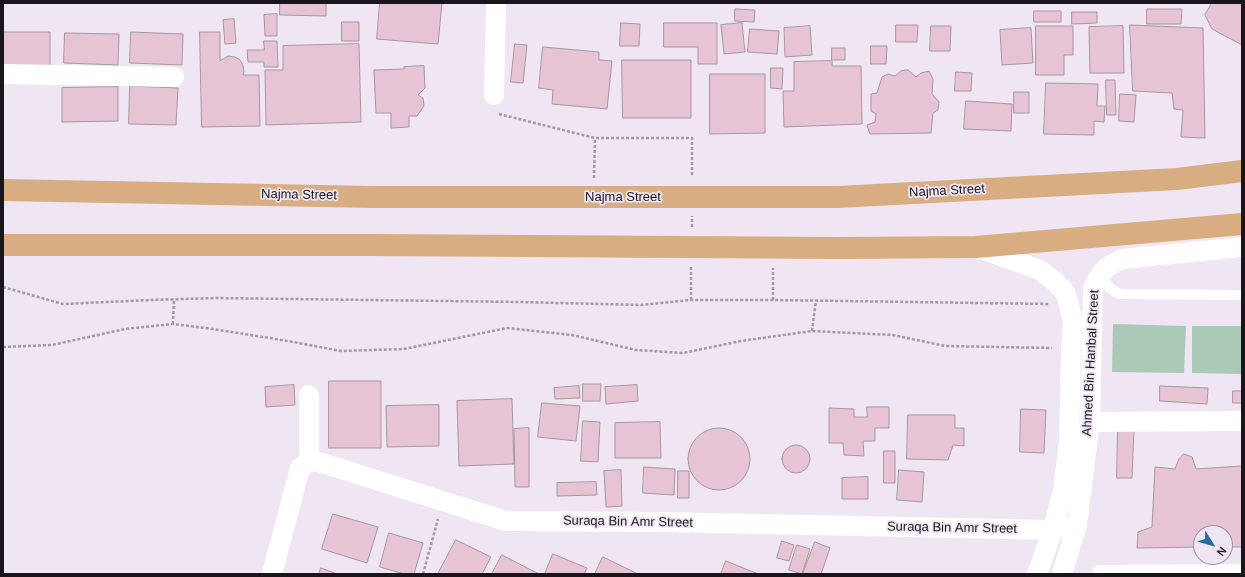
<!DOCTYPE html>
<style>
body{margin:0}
#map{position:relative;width:1245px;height:577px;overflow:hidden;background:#efe5f3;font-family:Arial,sans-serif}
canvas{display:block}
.frame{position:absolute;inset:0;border:4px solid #19161b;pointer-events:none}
.north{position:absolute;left:1193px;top:525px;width:40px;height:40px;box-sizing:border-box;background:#efe5f3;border:1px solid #99929d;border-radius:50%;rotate:127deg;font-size:11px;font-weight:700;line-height:16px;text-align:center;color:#19161b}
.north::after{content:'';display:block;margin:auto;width:14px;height:18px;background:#276a9f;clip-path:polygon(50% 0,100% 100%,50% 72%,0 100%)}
</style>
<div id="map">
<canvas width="1245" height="577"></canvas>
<div class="frame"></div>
<div class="north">N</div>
</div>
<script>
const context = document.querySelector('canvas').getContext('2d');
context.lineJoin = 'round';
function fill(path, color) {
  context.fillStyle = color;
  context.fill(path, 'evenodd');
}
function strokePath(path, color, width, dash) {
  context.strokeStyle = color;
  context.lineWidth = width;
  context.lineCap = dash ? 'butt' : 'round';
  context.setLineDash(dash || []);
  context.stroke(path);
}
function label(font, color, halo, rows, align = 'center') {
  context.font = font + ' Arial,sans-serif';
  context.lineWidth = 3.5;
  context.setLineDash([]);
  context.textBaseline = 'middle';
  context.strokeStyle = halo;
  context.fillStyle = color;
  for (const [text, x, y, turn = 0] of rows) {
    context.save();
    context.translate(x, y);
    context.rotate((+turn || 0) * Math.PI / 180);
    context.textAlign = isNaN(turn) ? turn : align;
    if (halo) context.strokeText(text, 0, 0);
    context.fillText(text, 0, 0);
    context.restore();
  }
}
fill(new Path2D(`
 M1113,324L1186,326L1184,373L1112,372Z
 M1192,326H1242V374L1192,373Z`), '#abc9b7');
const building = new Path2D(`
 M280,3H326V16L280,15Z
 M380,3H442L438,44L377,39Z
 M1212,3H1242V45L1212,29L1205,15Z
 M735,9L755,10L754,22L735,21Z
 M1147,9H1182L1181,24H1147Z
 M1034,11H1061V22H1034Z
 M1072,12H1097V23L1072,24Z
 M277,14V36H265L264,15Z
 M234,19L236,43L225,44L223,20Z
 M342,22H359V41H342Z
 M621,23L640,24L639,46H620Z
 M664,23H717V64H698V47H664Z
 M742,23L745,52L724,54L721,25Z
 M896,25H918L917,42H896Z
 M1130,25L1203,28L1205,138L1181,137L1183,110L1174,109L1172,93L1133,91Z
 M810,26L812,55L785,57L784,28Z
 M931,26H951L950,51H930Z
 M1036,26H1073V55H1064V75H1036Z
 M1123,26L1124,73H1090L1089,27Z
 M1031,28L1033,63L1002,65L1000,30Z
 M750,29L779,31L777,54L748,52Z
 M3,32H50V67H3Z
 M131,32L183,34L182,65L130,63Z
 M200,32H220V61L228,56L235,57L240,60L243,65L244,72L243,75H259L260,126L202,127Z
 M65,33L119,34L118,65L64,63Z
 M264,41H277L278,67H264V62H248L247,50H264Z
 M359,44L361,122L266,125L265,70H283V46Z
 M515,44L527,45L523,83L511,82Z
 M871,46H887L886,64H871Z
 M543,47L599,52V60L612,61L607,109L552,104L553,90L539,88Z
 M832,48H845V60H832Z
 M622,60H691V118H623Z
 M832,61V66H861L862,124L784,127L783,91H794V62Z
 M424,66L425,88L418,95L423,98L424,106L417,116H409V127L391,128V113H376L374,70L404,69V67Z
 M771,68H783L782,89L771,88Z
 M908,70L916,77L921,73L929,71L933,79L932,94L939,102L938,110L933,113L931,133L870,134L867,125L875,122L876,114L871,111V94L877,93L882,77L888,74L895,76L901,71Z
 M956,72L972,73L971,91H955Z
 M710,74H765V133L710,134Z
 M1106,80H1115L1116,115H1107Z
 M1046,83L1098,84L1097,106H1105L1104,122L1094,121V135L1044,134Z
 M130,86L178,88L176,125L129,124Z
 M118,87V121L62,122V88Z
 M1014,92H1029V113H1014Z
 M1120,94L1136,95L1134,122L1119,121Z
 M966,101L1012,104L1011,131L964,129Z
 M329,381H381V448H329Z
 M583,384H601L600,401H583Z
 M294,385L295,405L266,407L265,387Z
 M637,385L638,401L606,404L605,387Z
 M579,386L580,398L555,399L554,388Z
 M1160,386L1208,388L1207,404L1160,401Z
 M1233,391H1242V403H1233Z
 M512,399L514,464L459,466L457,401Z
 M542,403L580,406L576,441L538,437Z
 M439,405V446L387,447L386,406Z
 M867,407H889V428H875V441H863L864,456L844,455L843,443H829V408L854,409V417H867Z
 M1021,409L1046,410L1044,453L1020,452Z
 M908,415H955V428H964V446L953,445L948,460L907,459Z
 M583,421L600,422L598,462L581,461Z
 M660,422L661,458H615V423Z
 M529,428V487H515L514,429Z
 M688 459a31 31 0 1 1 62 0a31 31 0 1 1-62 0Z
 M1118,429H1134L1132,478H1117Z
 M782 459a14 14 0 1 1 28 0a14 14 0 1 1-28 0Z
 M884,451H895V483H884Z
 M1184,454L1192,457L1196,469L1242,466V547H1225V533H1201V547L1137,548L1138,532L1152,527L1155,467L1175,469L1179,459Z
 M644,467L675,469L674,495L643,493Z
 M621,470L622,506L606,507L604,471Z
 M899,470L924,472L922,502L897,500Z
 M678,471H689V498H678Z
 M868,477V499H842V478Z
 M596,482L597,495L557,496V483Z
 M333,514L378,527L367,563L322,549Z
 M389,533L423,543L414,574H404L380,567Z
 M456,540L491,557L482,574H438Z
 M782,541L794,545L789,561L777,558Z
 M815,542L830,548L821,574H803Z
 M797,545L810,549L802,574L789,570Z
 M553,554L587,568L584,574H545Z
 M502,555L539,574H492Z
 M603,557L636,573L635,574H595Z
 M726,561L758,574H721Z
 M321,568L337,574H319Z`);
fill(building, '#e6c4d4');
strokePath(building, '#a7979e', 1);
strokePath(new Path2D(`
 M499,114L595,138H692V177
 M594,178L595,138
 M692,227V216
 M3,287L63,304L151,300L216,298L520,302L641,305L691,300H773L1050,304
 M691,300V266
 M773,300V268
 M173,324L174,299
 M812,331L816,300
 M3,347L52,345L125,329L173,324L213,329L288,341L341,351L404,349L507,328L572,335L636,350L683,353L741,341L812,331L893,335L945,346L1052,348
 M423,574L438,519`), '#a29ba6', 2.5, [3, 2]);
strokePath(new Path2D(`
 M1102,273C1104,284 1110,290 1120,294L1242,295
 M1098,570L1242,569`), '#fff', 10);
strokePath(new Path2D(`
 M3,74L174,77
 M494,95L496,3
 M976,247L1040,270L1053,280L1065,292L1069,304L1073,324L1071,348L1069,441L1063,490L1053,530L1037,574
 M1090,422L1242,421
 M309,462V395
 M272,574L300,468L309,462H319L506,521L663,522L1053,530L1077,525
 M1062,574L1077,525L1090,422L1093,288C1101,271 1105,267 1122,259L1242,247`), '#fff', 20);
strokePath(new Path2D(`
 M3,190L373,197H838L1177,179L1242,171
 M3,245H373L839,248L976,247L1242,224`), '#d9ad82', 22);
label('13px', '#19161b', '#efe5f3', [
 ["Najma Street",947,191,-3],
 ["Najma Street",299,195,1],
 ["Najma Street",623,197],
 ["Ahmed Bin Hanbal Street",1091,363,-87],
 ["Suraqa Bin Amr Street",628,522,1],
 ["Suraqa Bin Amr Street",952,528,1]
]);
</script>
